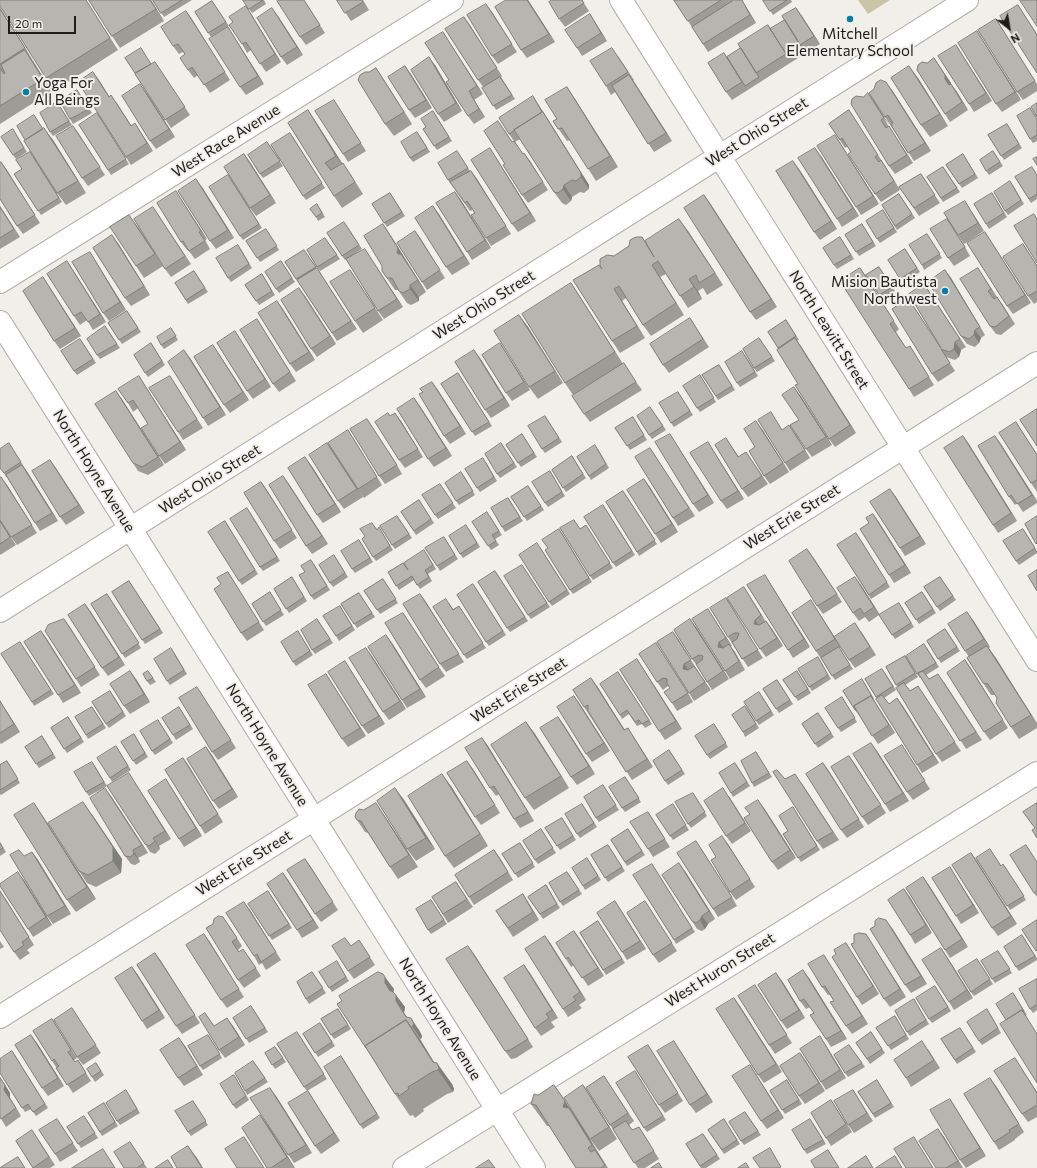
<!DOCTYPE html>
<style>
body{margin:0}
#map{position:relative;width:1037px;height:1168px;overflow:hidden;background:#f0efea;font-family:Commissioner,sans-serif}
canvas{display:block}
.north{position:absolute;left:989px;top:8px;width:40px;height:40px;-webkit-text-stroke:3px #f0efea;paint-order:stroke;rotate:149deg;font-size:11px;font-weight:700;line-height:16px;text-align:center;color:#1d1c1b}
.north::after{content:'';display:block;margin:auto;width:14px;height:18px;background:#1d1c1b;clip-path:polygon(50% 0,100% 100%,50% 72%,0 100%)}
.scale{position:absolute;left:8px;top:16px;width:68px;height:18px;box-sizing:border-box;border:2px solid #1d1c1b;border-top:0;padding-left:5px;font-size:12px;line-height:14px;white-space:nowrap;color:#1d1c1b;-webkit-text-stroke:3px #f0efea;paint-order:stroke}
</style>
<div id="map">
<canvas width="1037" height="1168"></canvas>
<div class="north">N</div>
<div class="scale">20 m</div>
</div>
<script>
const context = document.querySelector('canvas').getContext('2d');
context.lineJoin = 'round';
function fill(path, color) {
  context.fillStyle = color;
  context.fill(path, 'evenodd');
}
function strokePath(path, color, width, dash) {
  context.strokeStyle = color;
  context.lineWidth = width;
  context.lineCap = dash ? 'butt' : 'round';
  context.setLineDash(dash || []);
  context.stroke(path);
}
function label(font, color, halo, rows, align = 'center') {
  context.font = font + ' Commissioner,sans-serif';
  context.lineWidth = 4;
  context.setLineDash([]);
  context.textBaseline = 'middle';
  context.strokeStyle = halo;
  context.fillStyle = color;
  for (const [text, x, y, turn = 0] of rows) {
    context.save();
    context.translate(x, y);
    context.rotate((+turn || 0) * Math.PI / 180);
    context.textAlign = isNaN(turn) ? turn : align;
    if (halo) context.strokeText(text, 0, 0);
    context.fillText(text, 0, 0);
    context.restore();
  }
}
fill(new Path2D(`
 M858,0H890L868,14Z`), '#cbc5a8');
const minor = new Path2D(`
 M621,0L1037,660
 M0,282L452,0
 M0,322L534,1168
 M0,611L967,0
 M0,1017L1037,363
 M404,1168L1037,773`);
strokePath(minor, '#b0afaa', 24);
strokePath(minor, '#fff', 22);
fill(new Path2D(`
 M0,0H86L118,50L55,90L46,78Z
 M89,0H151L164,21L120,48L112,36Z
 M153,0H192L164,17Z
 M243,0H264L266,4L252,13Z
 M304,0L325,33L306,45L300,37Z
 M337,0H363L369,10L351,21Z
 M506,0H528L555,42L527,58L521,50Z
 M582,0L589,11L565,27L559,19Z
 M674,0H732L733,1L745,5L756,23L708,52L688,21Z
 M763,0H791L792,2L773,15Z
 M212,1L229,26L211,37L195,12Z
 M0,8L52,91L0,124Z
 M796,8L820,44L732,100L726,92L727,57L785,20Z
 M186,11L230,80L210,93L198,75L194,78L188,70L185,54L183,52L179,54L173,46Z
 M492,12L517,52L498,64L492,56Z
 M251,14L281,62L266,72L251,50L247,53L242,44Z
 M590,14L607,41L582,56L577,48Z
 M278,16L303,55L287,65L281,57Z
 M464,17L502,76L501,77L515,99L496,110L484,88L478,80Z
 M1001,27L1037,84V91L1023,100L1017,92Z
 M977,31L1021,100L1002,112L996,104Z
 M233,35L264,84L246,95L240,87Z
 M448,40L483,94L474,100L485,117L474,124L468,116L449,80Z
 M956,45L992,101L974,112L969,104Z
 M618,56L634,80L633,81L672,141L654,152L615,92L611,95L606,86Z
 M125,58L152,64L155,62L190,115L171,128Z
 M934,58L951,83V84L957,92L968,110L950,122L945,114L927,63Z
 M435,65L462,111L444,122L438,114Z
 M405,66L432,108L415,118L409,110Z
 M376,68L384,80L412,124L394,136L385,124L369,72Z
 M918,78L948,126L930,137L921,125Z
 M99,80L109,96L117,103L131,125L140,131L153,151L131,165L126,157Z
 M567,87L575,99L618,167L596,181L570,140L567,141L553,121L557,119Z
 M77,90L92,113L73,124L70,119Z
 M892,90L931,151L914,161L885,117Z
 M146,92L175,137L156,149L150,141Z
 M863,97L874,101L889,127L913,163L895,174L889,166Z
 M57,102L72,125L53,136L50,132Z
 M538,104L589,185V189L584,193L580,192L572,197L571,201L566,205L562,203L554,192L520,139L515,142L523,154L530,161L548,190L528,203L522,195L505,164L504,129L512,142L514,141L509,134Z
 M339,108L366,151L348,162L343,154Z
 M308,110L316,122L342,163L351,175L363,194L342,208L334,196Z
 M849,110L900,190L881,202L875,194L848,146L845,148L829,124Z
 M433,111L452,141L437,150L423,129L426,127Z
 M99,117L129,164L111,175L79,125Z
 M1037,119V141L1033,143L1030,139Z
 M1007,124L1022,148L1004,160L988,135Z
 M73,126L105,175L88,186L82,178Z
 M13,129L27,152L16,159L13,155Z
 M43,129L53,140L86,193L66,205L57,193L25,140Z
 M835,135L879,204L861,215L856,207Z
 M420,136L430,152L413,162L410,158Z
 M293,137L325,188L306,200L303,196Z
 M267,142L283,166L263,178L260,174Z
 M457,151L470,171H471L477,179L511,234L491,246L486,238L473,210L470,211L448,180Z
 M993,151L1003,166L989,175L986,171Z
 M244,154L276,203L256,216L250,208Z
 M963,154L978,178L962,188L946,165Z
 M33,156L62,202L41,215L14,174L22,169Z
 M495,156L536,221L518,232L512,224Z
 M821,156L859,216L842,227L837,219Z
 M1,162L40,223L23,234L17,226Z
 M943,167L960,192L943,202L927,177Z
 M799,169L837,229L820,240L814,232Z
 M921,174L940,203L919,216L899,187Z
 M1037,175V199L1031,203L1015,177Z
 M231,179L262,228L243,240L240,236Z
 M1013,185L1024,204L1008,215L1005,211Z
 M202,187L234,238L216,249L210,241Z
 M455,192L491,248L472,260L467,252Z
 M390,193L405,216L387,227L372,204Z
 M992,193L1007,217L989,229L986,224Z
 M899,194L915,218L897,230L882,205Z
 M704,195L777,307L756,320L750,312Z
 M181,199L207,239L205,240L210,249L195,259L188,250H187L181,242Z
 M965,201L970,209L984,231L964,244L958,235Z
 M0,206L20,237L0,249Z
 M433,206L470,264L452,275L446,267Z
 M153,207L191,264L171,277L165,269Z
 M320,208L325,217L318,221L316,217Z
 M883,210L897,232L880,243L877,239Z
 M947,219L970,256L954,266L948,258Z
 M862,224L876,246L859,256L845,235Z
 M347,226L362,249L351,256L370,257L403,307L384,319L378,311L346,259L345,260L342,256Z
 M138,227L163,266L144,278L136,266Z
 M266,229L279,250L260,262L246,241Z
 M415,231L445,278L427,290L422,282Z
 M688,231L723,285L707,295L703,288L698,291L702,299L688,308L666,274L660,277L684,315L651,336L643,325L626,298L622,301L645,338L620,353L612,341L602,269L614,256L629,246L642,237L649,248Z
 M985,232L1031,303L1013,314L1007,306Z
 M927,234L942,258L924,270L922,265Z
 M391,236L426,292L419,297V301L411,305L407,303L398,290H395L382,271Z
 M840,237L854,259L837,269L834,265Z
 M325,238L340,259L320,271L317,267Z
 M118,243L150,295L131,306L125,298Z
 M241,249L252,268L231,282L228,278Z
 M905,249L920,272L903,283L888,260Z
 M304,250L322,276L357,329L337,341L285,262Z
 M1029,253L1037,265V302L1034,304L1028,296Z
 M95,260L126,310L109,321L103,313Z
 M281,261L295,282L279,293L276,289Z
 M879,267L895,291L882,299L866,275Z
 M860,268L899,329L896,332L906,348L915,354L934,385L914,397L909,389Z
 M73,270L106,322L93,330L87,320L80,325L74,316Z
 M350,270L383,320L363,333L355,321Z
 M945,270L951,278L985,335L981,338L979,343L975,347L967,344L961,336Z
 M194,271L208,292L188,304L175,283Z
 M262,274L275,295L259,305L245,285Z
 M983,276L997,297L1003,305L1015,324L1001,335L996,334L990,326Z
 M571,283L579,295L623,364L573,395L565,383Z
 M924,284L966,347L961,350L959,357L955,360L946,357L955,371L938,382L932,374L908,298L936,341Z
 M49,286L81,336L60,349L54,341Z
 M305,296L336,344L317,357L311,349Z
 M277,301L315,360L296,372L290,364Z
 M127,311L141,332L122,344L108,323Z
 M519,315L528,327L563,383L538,399L529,387Z
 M690,318L709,347L669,373L663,365Z
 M257,319L296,381L279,392L273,384Z
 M786,320L799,340L797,341L856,433L835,447L829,439L779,349L768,332Z
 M105,326L120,348L100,359L97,355Z
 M171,328L178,340L164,349L161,345Z
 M759,338L775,361L757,372L754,368Z
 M80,339L96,363L77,375L74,371Z
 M240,339L271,387L253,399L247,391Z
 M151,343L165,365L148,377L145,373Z
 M500,343L530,390L512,401L506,393Z
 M219,354L249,400L230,413L224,405Z
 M745,355L758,376L740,387L737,383Z
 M190,358L226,415L208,426L203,418Z
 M480,358L510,406L491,418L485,410Z
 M719,365L735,390L718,400L702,375Z
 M629,372L642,390L590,422L584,414Z
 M458,373L492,426L475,436L441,384Z
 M700,375L716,402L700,412L697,408Z
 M139,376L186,450L165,464L159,456L148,424L138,408L133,412L128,403Z
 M432,382L466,434L450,444L444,436Z
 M175,384L203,428L183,440L178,432Z
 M116,391L164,465L148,475L138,471L133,463Z
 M678,392L693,415L674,427L671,423Z
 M800,395L832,445L812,457L806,449L799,420Z
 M414,398L452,456L434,467L428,459Z
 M650,407L666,430L652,439L649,435Z
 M771,412L782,430L795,433L810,458L790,471L785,463Z
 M390,416L401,421L423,457L405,468L399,460Z
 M545,416L562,442L545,453L542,449Z
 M633,417L647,440L630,450L615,428Z
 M367,419L402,474L385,484L379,476Z
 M1016,422L1037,454V492L1031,483Z
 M762,429L789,472L770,484L764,476L755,447Z
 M522,434L537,457L521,467L506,445Z
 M963,436L1017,521L998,533L993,525Z
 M995,436L1037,501V503L1023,512L1017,503L1015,505L1009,497Z
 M353,438L382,485L364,498L358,489Z
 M726,438L739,457L746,452L768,484L748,497L742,489Z
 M675,442L714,503L699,512L693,504Z
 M9,443L58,521L40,531L35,523L7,477H6L4,473Z
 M327,443L363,497L344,509L338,501Z
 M501,443L517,467L500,478L497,474Z
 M650,448L695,516L678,526L673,518Z
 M598,449L609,468L591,480L577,457Z
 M713,450L744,499L727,509L721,501Z
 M572,456L586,478L566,492L552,470Z
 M50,460L85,513L66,525L60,517Z
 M486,462L497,481L480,492L477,488Z
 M311,465L341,512L323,523L317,515Z
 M550,471L565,496L548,507L545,503Z
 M283,476L328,544L312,554L306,546Z
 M464,476L475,495L459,505L456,501Z
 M644,479L678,532L661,543L655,534Z
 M261,482L297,538L280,549L274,541Z
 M440,484L456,508L438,519L435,515Z
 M7,485L37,533L17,545L11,537Z
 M528,486L544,510L527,521L511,497Z
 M890,489L926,544L905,556L900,548Z
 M623,491L657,544L639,556L637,552Z
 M508,498L523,521L505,532L502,527Z
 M419,500L434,523L416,535L401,512Z
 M603,505L635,555L616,567L613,563Z
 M250,512L280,561L263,571L260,567Z
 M873,514L911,573L894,583L889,575L869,523Z
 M490,516L502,535L495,539L499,545L491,550L472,522Z
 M400,520L412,538L395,549L392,545Z
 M0,521L16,545L0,555Z
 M225,521L258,574L242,585L239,581Z
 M586,525L613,568L593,580L590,576L580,529Z
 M377,529L382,532L393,550L376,561L373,557Z
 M469,529L480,547L463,558L460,554Z
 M1023,529L1037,551V553L1019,565L1016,561Z
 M562,533L592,582L573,594L570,590L548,548Z
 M444,537L458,559L440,571L437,566Z
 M859,537L890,587L871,599L837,545Z
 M359,540L373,562L355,573L352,569Z
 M540,547L570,594L552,606L549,602Z
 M427,554L436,569L428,574L432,581L420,589L414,580L399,590L388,572L408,570Z
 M334,555L348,577L333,587L330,583Z
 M813,557L842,602L823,614L817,606Z
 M314,564L330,590L314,600L311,596L305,572Z
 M522,565L550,607L531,619L528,615Z
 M495,571L528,621L510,632L507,628Z
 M228,572L264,630L247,641L241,633L221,584Z
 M292,577L307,601L289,613L274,589Z
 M940,577L956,600L940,611L924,587Z
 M383,579L398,603L380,614L364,591Z
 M129,581L163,633L145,644L112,592Z
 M770,583L810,647L793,658L788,650Z
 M473,584L506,635L489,646L486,642Z
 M861,585L880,615L902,607L914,627L895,639L879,615L869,622L865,617L859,621L853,613Z
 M270,592L284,615L266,626L252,604Z
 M922,592L936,613L919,624L905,603Z
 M359,593L375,617L357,628L341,604Z
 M107,594L141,648L125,658L91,604Z
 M420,594L464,662L446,672L440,664Z
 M749,595L765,621H766L772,629L783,646L766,657L760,649Z
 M449,603L453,609L459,606L486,648L467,659L464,655Z
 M85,604L125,665L108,676L102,668Z
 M340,606L355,630L339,641L336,636Z
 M731,607L763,658L748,667L728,637Z
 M816,608L841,647L839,648L853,669L835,680L816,651Z
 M403,613L445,676L426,688L420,680Z
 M713,617L732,646L730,647L745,670L730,679L725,671Z
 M64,619L100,675L81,687L76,679Z
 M317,619L333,643L315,654L312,650Z
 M973,620L990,647L989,648L1037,723V728L1019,739L1011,727L997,698L995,695H991L983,683L969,657L965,651Z
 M696,627L729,679L712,690L698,667L692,659Z
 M945,629L960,651L941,663L927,641Z
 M41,631L81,693L63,703L58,695Z
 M298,631L313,655L296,666L293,662Z
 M861,631L876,655L855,668L849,660Z
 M673,632L696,668L711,690L694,701L689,693Z
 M20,642L54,694L34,706L32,702Z
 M392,643L426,697L407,708L402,700Z
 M927,648L939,667L926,675L929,679L944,682L982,740L966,749L921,678H920L917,674Z
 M661,651L693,702L677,711L672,703L670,688L668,686L663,690L657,682Z
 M174,652L187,674L170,685L167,681Z
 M372,656L406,709L389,720L383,712Z
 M905,656L918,677L905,685L910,691L918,686L961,751L942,762L936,754L886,667Z
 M965,660L1008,728L990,740L984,732Z
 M820,661L831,679L812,691L798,669Z
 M643,668L682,729L665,740L659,731Z
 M350,669L385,724L368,734L362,726Z
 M148,671L156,682L150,685L147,681Z
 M797,671L811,693L798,701L783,680Z
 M618,672L652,724L645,728L642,724L637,726L629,714L622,719L620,715Z
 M885,673L896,690L884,698L889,704L897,698L939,763L922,773L917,765L865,679Z
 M326,674L366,736L348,747L342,739Z
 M136,679L150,702L130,714L124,706Z
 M777,680L793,704L779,713L763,689Z
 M865,684L876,703L895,733L878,744L858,714L855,710Z
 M597,686L624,730L628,728L653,767L632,780L584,707Z
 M113,695L126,716L109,728L106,724Z
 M202,695L236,748L218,760L212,752Z
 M574,696L610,751L592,762L586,754Z
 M762,696L774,715L759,725L756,721Z
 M842,697L857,722L841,732L838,728Z
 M0,701L20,732L1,744L0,743Z
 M92,707L106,728L88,739L86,735Z
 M179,707L193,729L176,740L173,735Z
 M748,710L759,728L745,737L743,732Z
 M818,713L834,737L818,748L802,724Z
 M68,717L84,742L67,753L51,728Z
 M558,717L595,774L577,785L571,777Z
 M158,720L173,743L155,755L152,751Z
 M526,722L535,734L569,788L534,810L525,798Z
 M714,724L728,747L710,759L707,755Z
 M134,734L148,757L136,765L121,742Z
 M42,736L56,758L39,768L25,747Z
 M482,738L488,746L534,821L520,828L514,819L499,794L496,796L490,788Z
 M116,746L131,770L112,782L110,778Z
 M206,747L238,797L219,809L213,801Z
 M669,750L685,774L668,785L665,781Z
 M877,751L909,801L890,812L885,804Z
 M756,752L772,777L754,787L752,783Z
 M907,753L930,789L913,800L907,792Z
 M849,756L886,813L868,825L862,817Z
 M183,758L223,822L205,834L200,826Z
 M7,761L20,783L1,795L0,794V765Z
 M735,763L750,786L733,797L731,793Z
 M823,763L864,827L847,838L841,830Z
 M95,766L107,786L89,796L86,792Z
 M473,769L500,813L481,825L475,817Z
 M625,777L641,802L625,812L622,808Z
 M785,779L801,782L839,840L823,849L817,841Z
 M134,781L171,839L159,846L160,849L155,854L150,852L145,844Z
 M603,785L619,810L599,822L596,818Z
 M451,786L488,846L454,868L445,856Z
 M171,787L202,836L184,847L179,839Z
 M395,788L404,800L435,849L416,861L407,849Z
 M693,793L707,816L691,828L688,824Z
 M111,796L148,853L138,858L140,862L135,865L131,864L125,856Z
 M729,796L751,831L732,844L726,836Z
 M582,804L597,827L580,838L577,834Z
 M673,804L689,830L673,840L670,836Z
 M793,807L820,850L801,862L783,834L788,831Z
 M764,808L796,858L778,870L772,862Z
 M648,812L670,847L653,857L648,849Z
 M92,814L122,859L121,873L96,887L87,883L79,871Z
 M42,815L96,899L76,912L67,900Z
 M384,815L418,867L398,879L390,867L368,833L365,832L357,820Z
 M562,818L576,840L560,850L545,828Z
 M541,829L556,853L538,864L535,860Z
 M628,829L645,855L627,866L611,840Z
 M0,842L6,852L0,856Z
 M520,843L535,867L518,878L502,854Z
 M728,844L755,887L736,900L730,892L716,857Z
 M608,845L625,871L608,882L591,855Z
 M494,850L513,880L474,905L469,897Z
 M702,850L737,906L718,917L713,909Z
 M32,852L38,860L71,914L53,924L47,916Z
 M971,853L1017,924L998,936L992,928Z
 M976,858L1006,868L1026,900L1010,910Z
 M305,859L338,910L321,922L315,914Z
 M590,862L601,880L585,890L583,886Z
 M1037,862V897L1034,893Z
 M654,868L695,932L676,944L674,940Z
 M685,871L715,919L708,924L705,929L702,931L697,929L692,921Z
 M567,872L582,894L563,906L560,902Z
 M283,873L319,928L302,938L297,930Z
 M955,875L979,913L961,924L956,916Z
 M923,877L968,947L950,958L945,950Z
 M24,880L52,925L33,937L28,929Z
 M456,882L473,907L448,923L432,897Z
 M546,885L560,908L543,919L528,897Z
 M904,889L932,933L915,944L910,935Z
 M523,894L539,920L513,937L496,911Z
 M271,895L292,928L272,940L248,904Z
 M5,898L34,945L27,950L30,953L20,960L14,952Z
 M431,900L447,924L431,934L428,930Z
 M615,901L646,949L627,960L622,952Z
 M650,909L677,951L659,963L653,955Z
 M250,910L281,960L266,970L262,963L259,965L254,956Z
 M598,921L625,963L606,975L580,933Z
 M229,925L242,946L238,950L239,952L249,957L261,976L244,988L238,980Z
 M892,928L927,984L911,993L905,985Z
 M574,931L604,976L588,986L574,965L571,967L566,959Z
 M204,934L244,997L227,1008L221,1000Z
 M1022,935L1037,958V960L1019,971L1016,967Z
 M545,936L586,1000L579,1005L582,1008L568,1017L563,1009Z
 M359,940L375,965L354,979L348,971L351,946Z
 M0,941L4,947L0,949Z
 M871,942L906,997L890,1007L884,999L854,943Z
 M846,943L879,994L862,1005L857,997L836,954Z
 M998,951L1012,973L995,983L992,979Z
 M155,953L200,1023L182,1034L176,1026Z
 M474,954L533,1047L516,1058L511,1059L505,1051Z
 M947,957L973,998L954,1010L949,1002Z
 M977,959L993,984L974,996L971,992Z
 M829,963L868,1024L852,1034L846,1026L834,1001L830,995H828L822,987Z
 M339,965L349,981L332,992L319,972Z
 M524,965L558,1018L551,1022L555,1027L541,1036L535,1028Z
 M132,967L165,1018L147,1029L142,1021Z
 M312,972L326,993L309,1004L306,999Z
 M809,978L847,1039L831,1047L810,1015L814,1013L810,1007L806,1009L800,1001Z
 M1037,979V1010L1033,1013L1030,1009Z
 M782,981L805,1018L787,1029L781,1021Z
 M935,986L951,1011L932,1023L929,1019Z
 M394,989L393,992L405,1007L404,1013L407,1017L419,1030L422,1036L421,1039H420L434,1062L452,1084L454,1089L453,1092L447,1094L423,1109L424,1111L415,1118L413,1115L410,1116L395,1094L366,1048Z
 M760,993L792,1043L775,1054L769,1045Z
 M1013,993L1027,1015L1006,1020Z
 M734,998L782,1072L764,1083L758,1075Z
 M914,999L929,1024L910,1036L907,1032Z
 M72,1008L101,1053L83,1065L77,1057Z
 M338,1009L351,1029L334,1039L321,1019Z
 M987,1009L1001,1033L982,1045L979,1041Z
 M254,1010L268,1032L249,1043L233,1018Z
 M895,1016L909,1039L891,1050L876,1028Z
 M52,1019L77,1058L74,1060L75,1062L78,1060L91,1081L73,1093L52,1061Z
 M214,1026H233L245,1045L225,1058L219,1050Z
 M323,1027L335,1046L318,1057L303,1034Z
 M960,1028L976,1052L957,1064L941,1039Z
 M871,1032L885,1053L870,1064L856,1043Z
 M208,1035L222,1058L203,1070L200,1066Z
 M300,1036L327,1079L307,1091L304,1087Z
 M37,1043L64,1086L48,1096L42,1088Z
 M825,1044L846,1078L826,1090L821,1082Z
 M648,1045L683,1101L665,1113L659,1105Z
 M849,1045L865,1067L848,1077L845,1073Z
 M185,1046L203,1075L184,1086L178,1078Z
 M275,1047L286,1062L275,1069L265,1053Z
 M679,1049L713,1102L696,1113L690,1105Z
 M928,1049L940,1068L911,1087L906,1078Z
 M800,1053L825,1091L805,1104L799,1096Z
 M15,1055L48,1108L36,1116L31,1109L25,1112L0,1073Z
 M344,1060L380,1118L363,1129L360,1125Z
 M253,1061L268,1082L247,1095L245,1091Z
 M96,1063L104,1075L95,1082L92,1077Z
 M1020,1066L1037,1092V1117L1028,1122L1022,1114Z
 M635,1071L666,1120L647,1132L644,1128Z
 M755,1073L784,1118L767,1129L761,1121Z
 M604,1076L634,1121L629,1125L632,1130L639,1127L659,1159L645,1168H638L586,1088Z
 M0,1077L10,1093V1098L21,1116L6,1127L0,1117Z
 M236,1079L249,1100L236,1109L233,1105Z
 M787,1080L802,1104L785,1114L770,1091Z
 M877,1080L894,1107L875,1118L858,1092Z
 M996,1086L1024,1132L1015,1139V1140L999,1150L994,1142Z
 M853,1090L873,1121L854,1133L848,1125Z
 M129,1095L140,1113L120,1125L117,1121Z
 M276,1096L312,1153L294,1163L250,1098Z
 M591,1097L617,1139L599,1151L590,1139Z
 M313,1099L340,1141L321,1154L315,1146Z
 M950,1099L955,1107L986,1156L966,1168L960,1160Z
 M831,1100L852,1132L831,1146L826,1138Z
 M193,1101L208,1125L191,1136L188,1132Z
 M104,1103L118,1126L102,1136L88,1113Z
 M531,1104L569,1107L608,1168H576L549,1126H547Z
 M745,1112L761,1135L744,1145L741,1141Z
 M260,1115L269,1127L295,1168H267Z
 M57,1119L78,1151L60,1162L55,1154Z
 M724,1119L740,1144L724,1154L708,1130Z
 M87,1120L98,1138L81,1148L67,1127Z
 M813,1123L826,1144L807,1154L804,1150Z
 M938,1129L944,1137L963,1168H936Z
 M703,1134L720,1159L706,1168H701L686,1144Z
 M38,1139L55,1165L50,1168H33L16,1141Z
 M130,1142L147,1168H124Z`), '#9d9c97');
fill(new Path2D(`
 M150,0H151L164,21Z
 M527,0H528L555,42L549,34Z
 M742,0L745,5L756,23L750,15Z
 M486,4L492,12L517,52L512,44Z
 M1018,5L1037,34V35Z
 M246,6L281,62L275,54Z
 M0,8L33,60L25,48L0,9Z
 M272,8L278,16L303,55L297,47Z
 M796,8L802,16L820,44L814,36Z
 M186,11L192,19L230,80L225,72Z
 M590,14L595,22L607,41L601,33Z
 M464,17L470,25L502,76L497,68Z
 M228,27L233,35L264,84L258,76Z
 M977,31L982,39L1021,100L1015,92Z
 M443,32L448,40L483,94L477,86Z
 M956,45L961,53L992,101L986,93Z
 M25,50L33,62L52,91L43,79Z
 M429,57L435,65L462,111L456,103Z
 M934,58L951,83L950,87L945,79Z
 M405,66L411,74L432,108L426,100Z
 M909,66L918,78L948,126L940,114Z
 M376,68L384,80L412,124L404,112Z
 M93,72L99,80L114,105L109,97Z
 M629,75L635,83L672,141L666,133Z
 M886,82L892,90L931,151L925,143Z
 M140,84L146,92L175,137L169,129Z
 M951,84L957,92L968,110L962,102Z
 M567,87L575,99L618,167L610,156Z
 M469,91L474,100L485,117L479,109Z
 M868,93L874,101L890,126L884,118Z
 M533,96L551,124L589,185V189L581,177Z
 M308,110L316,122L345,168L336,156Z
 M849,110L887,169L900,190L894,181Z
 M135,123L140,131L153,151L147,143Z
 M73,126L79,134L105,175L100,167Z
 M889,126L894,134L913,163L907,155Z
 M44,128L53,140L86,193L78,181Z
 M835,135L840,143L879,204L873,196Z
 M490,148L495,156L536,221L530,213Z
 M815,148L821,156L859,216L853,208Z
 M524,153L530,161L548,190L543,182Z
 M244,154L250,162L276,203L270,195Z
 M793,161L799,169L837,229L831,221Z
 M1,162L7,170L40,223L35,215Z
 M471,171L477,179L511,234L506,226Z
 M196,179L202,187L234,238L228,230Z
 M564,185L572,197L571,201L563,189Z
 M176,191L181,199L207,239L201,231Z
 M455,192L461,200L491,248L485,240Z
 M704,195L710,203L777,307L771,299Z
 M965,201L970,209L984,231L978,223Z
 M0,206L20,237L0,207Z
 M433,206L439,214L470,264L464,256Z
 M129,215L138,227L163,266Z
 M679,219L688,231L723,285Z
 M947,219L952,227L970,256L965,247Z
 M383,224L391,236L426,292L398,254Z
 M415,231L421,239L445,278L440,270Z
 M985,232L990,240L1031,303L1025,295Z
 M112,235L118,243L150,295L144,286Z
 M365,249L370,257L403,307L397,299Z
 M90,252L95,260L126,310L120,302Z
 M67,261L73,270L106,322L100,314Z
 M652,265L660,277L684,315L676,303Z
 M860,268L866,276L899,329L894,321Z
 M978,268L983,276L997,297L991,289Z
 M945,270L951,278L985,335L980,327Z
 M43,277L49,286L81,336L75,328Z
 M689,279L698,291L702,299L694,287Z
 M571,283L579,295L623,364L615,352Z
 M410,285L419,297V301L410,289Z
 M299,288L305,296L336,344L330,336Z
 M614,289L622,301L645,338L637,326Z
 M277,301L283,309L315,360L309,352Z
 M519,315L528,327L563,383L555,371Z
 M975,330L981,338L979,343L974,335Z
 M235,331L240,339L271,387L265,379Z
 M795,338L801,346L856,433L850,425Z
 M955,342L961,350L959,357L954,349Z
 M500,343L505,351L530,390L524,382Z
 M213,345L219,354L249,400L243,392Z
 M184,350L190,358L226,415L220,407Z
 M474,350L480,358L510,406L504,398Z
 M139,376L144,384L186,450L180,442Z
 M432,382L438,390L466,434L460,426Z
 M794,387L800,395L832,445L826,437Z
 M116,391L122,399L164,465L158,457Z
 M414,398L420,406L452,456L446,448Z
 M395,413L401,421L423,457L418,449Z
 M367,419L372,427L402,474L397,465Z
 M756,421L762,429L789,472L783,463Z
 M670,434L675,442L714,503L708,495Z
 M963,436L969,444L1017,521L1011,513Z
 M995,436L1001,444L1037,501L1032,495Z
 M708,442L713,450L744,499L738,491Z
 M327,443L333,451L363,497L357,489Z
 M305,457L311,465L341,512L335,504Z
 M50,460L56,468L85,513L79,505Z
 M22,465L28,473L58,521L52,513Z
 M283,476L289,484L328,544L322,536Z
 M1,477L7,485L37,533L32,525Z
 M644,479L650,487L678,532L672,524Z
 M261,482L267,490L297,538L292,530Z
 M890,489L896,497L926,544L920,536Z
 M873,514L879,522L911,573L905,565Z
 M807,549L813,557L842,602L837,594Z
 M765,575L810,647L804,639Z
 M855,577L861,585L880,615L874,607Z
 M744,587L749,595L767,623L761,615Z
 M420,594L426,602L464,662L459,654Z
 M726,598L731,607L763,658L758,650Z
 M811,600L816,608L841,647L835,639Z
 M85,604L91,612L125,665L119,657Z
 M708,609L713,617L732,646L726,638Z
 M967,612L973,620L990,647L984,639Z
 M64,619L70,627L100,675L95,667Z
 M690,619L696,627L729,679L723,671Z
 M755,620L760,628L754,624Z
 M766,621L772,629L783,646L777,638Z
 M41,631L47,639L81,693L75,685Z
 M673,632L679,640L696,668L691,660Z
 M386,635L392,643L426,697L420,689Z
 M719,642L725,650L718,647Z
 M656,643L661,651L693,702L688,693Z
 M729,644L735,652L745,670L739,661Z
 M987,646L996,658L1037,724L1031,715Z
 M366,648L372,656L406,709L400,701Z
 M637,659L643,668L682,729L676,721Z
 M965,660L971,668L1008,728L1003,720Z
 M345,661L350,669L385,724L379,716Z
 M684,664L690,672L683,669Z
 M130,671L136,679L150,702L144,694Z
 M326,674L331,682L366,736L360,728Z
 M591,678L597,686L630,738L624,730Z
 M574,696L580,704L610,751L604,743Z
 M871,696L876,704L895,733L889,725Z
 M897,698L903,706L939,763L933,755Z
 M0,701L20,732L14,724Z
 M558,717L564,725L595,774L589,766Z
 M526,722L535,734L569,788L561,776Z
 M628,728L633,736L653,767L647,759Z
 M482,738L488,746L534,821L528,812Z
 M871,743L877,751L909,801L903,793Z
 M206,747L212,755L238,797L232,789Z
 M849,756L855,764L886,813L881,805Z
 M183,758L189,766L223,822Z
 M467,761L473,769L500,813L495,805Z
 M823,763L829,771L864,827L859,819Z
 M129,773L134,781L171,839L165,831Z
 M442,774L451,786L488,846L480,834Z
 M166,779L171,787L202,836L196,828Z
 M105,788L111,796L148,853L142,845Z
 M395,788L404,800L435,849L426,838Z
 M758,800L764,808L796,858L790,850Z
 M83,802L122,859L121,873L113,861Z
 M34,803L42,815L96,899L87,887Z
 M376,803L384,815L418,867L409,855Z
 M722,836L728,844L755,887L750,879Z
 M153,838L159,846L160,849L155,841Z
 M696,841L702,850L737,906L732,897Z
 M133,850L138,858L140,862L134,854Z
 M494,850L500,858L513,880L508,872Z
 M32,852L38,860L71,914L65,906Z
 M971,853L977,861L1017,924L1011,916Z
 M305,859L311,867L338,910L333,902Z
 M679,863L685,871L715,919L709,911Z
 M950,867L955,875L979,913L973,905Z
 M18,872L24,880L52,925L46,917Z
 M283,873L289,881L319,928L313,920Z
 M923,877L929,885L968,947L962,939Z
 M904,889L910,897L932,933L926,925Z
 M0,891L5,898L34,945L29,937Z
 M523,894L528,902L539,920L533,912Z
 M615,901L620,909L646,949L640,941Z
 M244,902L250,910L281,960L276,952Z
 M702,916L708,924L705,929L700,920Z
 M886,920L892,928L927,984L921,976Z
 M574,931L580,939L604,976L598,968Z
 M204,934L210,942L244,997L239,989Z
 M866,934L871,942L906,997L900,989Z
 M545,936L551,944L586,1000L580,992Z
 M846,943L851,951L879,994L873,986Z
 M468,946L474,954L533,1047L528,1039Z
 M941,948L947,957L973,998L967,990Z
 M155,953L161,961L200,1023L195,1015Z
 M824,955L829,963L868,1024L862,1016Z
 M524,965L530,973L558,1018L552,1010Z
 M132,967L138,975L165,1018L159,1010Z
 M803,970L809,978L847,1039L841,1031Z
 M776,973L782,981L805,1018L799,1010Z
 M385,977L394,989L393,995H396L405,1007L404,1013L413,1026L411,1018L419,1030L422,1036L421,1039L406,1017L385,983Z
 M734,998L740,1006L782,1072L776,1064Z
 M227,1018L233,1026L245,1045L239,1037Z
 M406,1020L421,1041L438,1069L437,1063L452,1084L454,1089L453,1092L438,1070Z
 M31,1035L37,1043L64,1086L58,1078Z
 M820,1036L825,1044L846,1078L840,1070Z
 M179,1038L185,1046L203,1075L197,1066Z
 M674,1041L679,1049L713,1102L707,1094Z
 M800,1053L806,1061L825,1091L819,1083Z
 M750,1065L755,1073L784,1118L778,1110Z
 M0,1077L10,1093V1098L21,1116L4,1090Z
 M990,1078L996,1086L1024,1132L1019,1124Z
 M554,1085L580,1123L607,1167L592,1145L563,1107Z
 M583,1085L591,1097L617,1139L609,1127Z
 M270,1088L276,1096L312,1153L306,1145Z
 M308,1091L313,1099L340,1141L334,1133Z
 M950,1099L955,1107L986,1156L980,1148Z
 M260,1115L269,1127L295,1168L287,1157Z
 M938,1129L944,1137L963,1168L958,1161Z
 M188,1146L197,1158L203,1168H202Z`), '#7f7f7b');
const building = new Path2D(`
 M0,0H86L110,38L46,78L0,6Z
 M89,0H150L156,9L112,36Z
 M153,0H182L161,13Z
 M243,0H263L249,9Z
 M278,0H304L320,25L300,37L277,1Z
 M337,0H362L363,2L345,13Z
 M506,0H527L549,34L521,50L495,7Z
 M552,0H582L584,3L559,19L549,2Z
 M674,0H721L688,21Z
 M734,0H742L750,15L703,44L692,27Z
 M763,0H787L770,11Z
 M1020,0H1037V26Z
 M212,1L226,22L208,33L195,12Z
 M486,4L512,44L492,56L467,15Z
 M1018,5L1037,35V73L1000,16Z
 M246,6L275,54L260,64L246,42L242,44L229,25L233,22L229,17Z
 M272,8L297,47L281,57L257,18Z
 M796,8L814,36L800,45L782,16Z
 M0,9L25,48L0,64Z
 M186,11L225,72L204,85L192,67L188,70L180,58L185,54L178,44L173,46L161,27Z
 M590,14L601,33L577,48L565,30Z
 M464,17L497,68L478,80L445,29Z
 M996,19L1035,81L1017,92L978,30Z
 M785,20L803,49L789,58L770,29Z
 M768,25L786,54L756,73L738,44Z
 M228,27L258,76L240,87L209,39Z
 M977,31L1015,92L996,104L958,43Z
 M443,32L477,86L469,91L479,109L468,116L446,82L449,80L425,43Z
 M956,45L986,93L969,104L938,56Z
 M141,48L151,64L135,73L125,58Z
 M612,48L628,72L606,86L590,61Z
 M741,48L759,77L745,86L727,57Z
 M25,50L43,79L0,106V68L4,74L5,73L1,65Z
 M724,53L742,82L726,92L708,63Z
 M429,57L456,103L438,114L411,70Z
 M934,58L945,75V79L949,85L951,84L962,102L945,114L917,70L918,65L922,62L927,63Z
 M155,62L185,107L165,120L135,74Z
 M405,66L426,100L409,110L388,77Z
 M909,66L940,114L921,125L891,78Z
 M376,68L404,112L385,124L358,80L360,75L365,72H369Z
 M93,72L109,97L111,95L131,126L135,123L147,143L126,157L78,82Z
 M629,75L666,133L648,144L612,86Z
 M500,77L512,95L493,106L482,88Z
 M881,80L886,82L925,143L908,153L891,125L893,123L888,115L885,117L869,93L874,89L876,83Z
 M140,84L169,129L150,141L122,96Z
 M567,87L610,156L588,169L562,128L558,129L553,121L557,119L545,100Z
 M77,90L89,109L70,119L60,101Z
 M868,93L884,118L881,120L886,128L889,126L907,155L889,166L851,104L852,99L856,96L863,97Z
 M533,96L542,112L514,130H515L509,134L499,118Z
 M334,100L361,143L343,154L315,111Z
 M57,102L69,121L50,132L40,113Z
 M1037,103V117L1031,107Z
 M1030,108L1037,119V135L1030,139L1017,116Z
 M308,110L336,156L325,163L331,170L343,163L355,182L334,196L288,123Z
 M849,110L878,155L875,157L879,162L881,160L894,181L875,194L848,154L851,152L842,138L840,140L829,124Z
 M433,111L449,137L434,146L423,129L426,127L421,119Z
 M543,112L581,173V177L576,181L572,180L564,185L563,189L558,193L554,192L514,130Z
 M97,113L126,159L108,170L79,125Z
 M34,115L43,129L25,140L17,126Z
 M498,121L512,142L514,141L523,154L524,153L543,182L522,195L503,165L505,164L484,131Z
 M1007,124L1019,144L1001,156L988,135Z
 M73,126L100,167L82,178L56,136Z
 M44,128L78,181L57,193L24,141Z
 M13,129L24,148L13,155L1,137Z
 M417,132L427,148L410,158L401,142Z
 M290,133L322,183L303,196L271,145Z
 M835,135L873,196L856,207L817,146Z
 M267,142L280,161L260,174L248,155Z
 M490,148L530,213L512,224L471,160Z
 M815,148L853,208L837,219L798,158Z
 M457,151L468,168L448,180L438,163Z
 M993,151L1000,162L986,171L980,160Z
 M30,152L59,198L38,211L14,174L22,169L16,160Z
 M244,154L270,195L250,208L224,167Z
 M963,154L975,174L959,184L946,165Z
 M1037,157V165L1033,159Z
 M793,161L831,221L814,232L776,171Z
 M0,162H1L35,215L17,226L0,199Z
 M943,167L957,188L941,198L927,177Z
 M1032,167L1037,175V194L1029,199L1015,177Z
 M471,171L506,226L486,238L471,215L475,213L467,201L465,203L450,182Z
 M921,174L935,195L914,208L899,187Z
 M228,175L259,224L240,236L209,187Z
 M196,179L228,230L210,241L178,191Z
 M1010,181L1021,200L1005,211L994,192Z
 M176,191L201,231L199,232L205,241L189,251L183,241L181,242L157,203Z
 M455,192L485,240L467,252L436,203Z
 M390,193L402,212L384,223L372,204Z
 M992,193L1004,213L986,224L974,204Z
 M899,194L912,214L895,226L882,205Z
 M704,195L771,299L750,312L684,208Z
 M965,201L978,223L958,235L944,213Z
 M317,204L322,213L316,217L310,209Z
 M433,206L464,256L446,267L415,218Z
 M0,207L14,229L0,238Z
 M153,207L185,256L165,269L134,219Z
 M883,210L894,228L877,239L866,221Z
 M1034,214L1037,219V263L1014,226Z
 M129,215L155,254L136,266L110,227Z
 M679,219L715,273L699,283L696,275L689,279L694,287L680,296L658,261L652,265L676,303L643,325L619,286L614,289L637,326L612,341L573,280L599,265L602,269L600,266V259L607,255L614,256L629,246L630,240L636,237H642L654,257L645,241Z
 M947,219L965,247L948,258L930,229Z
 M344,222L359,245L342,256L327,233Z
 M383,224L398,248L397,252L398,254H401L418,280L410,285V289L403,293L399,291L392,278H387L382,271V266L364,236Z
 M862,224L873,242L856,252L845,235Z
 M266,229L277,246L257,258L246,241Z
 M415,231L440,270L422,282L397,243Z
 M985,232L1025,295L1007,306L967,243Z
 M927,234L940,254L922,265L909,245Z
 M112,235L144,286L125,298L93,248Z
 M840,237L851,255L834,265L823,248Z
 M325,238L337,255L317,267L307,250Z
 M1023,244L1037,266V291L1028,296L1003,257Z
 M238,245L249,264L228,278L216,258Z
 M365,249L397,299L378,311L346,259Z
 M905,249L917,268L900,279L888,260Z
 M304,250L316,267L296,279L285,262Z
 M90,252L120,302L103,313L72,262Z
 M67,261L100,314L88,322L81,312L74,316L47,274Z
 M281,261L292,278L276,289L265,272Z
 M879,267L892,287L879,295L866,275Z
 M317,268L351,321L332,333L297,280Z
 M860,268L894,321L890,324L906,348L910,346L929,377L909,389L840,281Z
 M978,268L991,289L988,291L994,299L997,297L1009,316L995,327L990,326L960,279Z
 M350,270L375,308L355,321L330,282Z
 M945,270L980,327L975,330L974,335L969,339L961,336L928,282Z
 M194,271L205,288L186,300L175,283Z
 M262,274L272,291L256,301L245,285Z
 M43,277L75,328L54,341L23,291Z
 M571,283L615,352L565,383L522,314Z
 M924,284L960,339L955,342L954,349L949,352L941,349L950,363L932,374L892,309L908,298L941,348L909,294Z
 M299,288L330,336L311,349L281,300Z
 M277,301L309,352L290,364L258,313Z
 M127,311L138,328L119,340L108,323Z
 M519,315L555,371L529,387L494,331Z
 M690,318L703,339L663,365L650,344Z
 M257,319L290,372L273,384L240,330Z
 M786,320L796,336L778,348L768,332Z
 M105,326L117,344L97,355L87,339Z
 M171,328L176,336L161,345L157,337Z
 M235,331L265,379L247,391L217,343Z
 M759,338L772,357L754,368L743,349Z
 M795,338L850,425L829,439L795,385L798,384L777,350Z
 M80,339L93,359L74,371L61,351Z
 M151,343L162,361L145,373L134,355Z
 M500,343L524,382L506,393L482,355Z
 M213,345L243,392L224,405L194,357Z
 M184,350L220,407L203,418L168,362Z
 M474,350L504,398L485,410L455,362Z
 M742,351L755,372L737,383L725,362Z
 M624,363L636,382L584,414L572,396Z
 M719,365L732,386L716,396L702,375Z
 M458,373L489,422L472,432L441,384Z
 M700,375L714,398L697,408L683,386Z
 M139,376L180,442L159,456L141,428L148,424L133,400L128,403L118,389Z
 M170,376L197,419L178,432L149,388Z
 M432,382L460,426L444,436L419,394L423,392L420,389Z
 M794,387L826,437L806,449L790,425L799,420L782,395Z
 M116,391L158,457L142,467L133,463L95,404Z
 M678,392L690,411L671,423L659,403Z
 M414,398L446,448L428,459L397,409Z
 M650,407L663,426L649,435L637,416Z
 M1037,409V446L1020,420Z
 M771,412L782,430L789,425L805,450L785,463L758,420Z
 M388,413L390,416L395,413L418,449L399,460L375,422Z
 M545,416L559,438L542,449L528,426Z
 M633,417L644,435L627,446L615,428Z
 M367,419L397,465L379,476L350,429Z
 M756,421L783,463L764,476L749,451L755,447L744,429Z
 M1016,422L1037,455V480L1031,483L999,433Z
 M348,430L377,477L358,489L328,443Z
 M522,434L534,453L518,463L506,445Z
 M670,434L708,495L693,504L655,442Z
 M963,436L1011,513L993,525L944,448Z
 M995,436L1032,495L1017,504L1011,495L1009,497L978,446Z
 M726,438L738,457L746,452L762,476L742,489L715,445Z
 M708,442L738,491L721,501L690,453Z
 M9,443L21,462L4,473L0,468V449Z
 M327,443L357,489L338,501L309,455Z
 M501,443L514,463L497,474L485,454Z
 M595,445L606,464L589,476L577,457Z
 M650,448L689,508L673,518L635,457Z
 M572,456L583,474L563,488L552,470Z
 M305,457L335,504L317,515L288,468Z
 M483,458L494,477L477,488L465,469Z
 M50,460L79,505L60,517L32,471Z
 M22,465L52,513L35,523L6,475Z
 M550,471L562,492L545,503L532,482Z
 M461,472L473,491L456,501L445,483Z
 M283,476L322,536L306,546L269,485Z
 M0,477H1L32,525L11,537L0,520Z
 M644,479L672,524L655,534L627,490Z
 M261,482L292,530L274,541L244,493Z
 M440,484L453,503L435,515L422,495Z
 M528,486L541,506L524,517L511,497Z
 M890,489L920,536L900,548L870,502Z
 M623,491L655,540L637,552L606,502Z
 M508,498L520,517L502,527L491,508Z
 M419,500L431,519L414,531L401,512Z
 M603,505L632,551L613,563L584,517Z
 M247,508L277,557L260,567L230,519Z
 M487,512L499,531L492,535L496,541L488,546L472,522Z
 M873,514L905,565L889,575L860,529L869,523L866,518Z
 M397,516L409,534L392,545L380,526Z
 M1037,516V543L1036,544L1025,524Z
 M574,520L580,529L586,525L610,563L590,576L560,528Z
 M0,521L10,537L0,544Z
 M225,521L255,570L239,581L208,532Z
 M372,523L377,530L379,527L390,546L373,557L362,539L365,536L360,529Z
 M466,525L477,543L460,554L449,536Z
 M559,529L589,578L570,590L545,550L548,548L542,540Z
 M1023,529L1035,548L1016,561L1003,541Z
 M856,533L887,582L869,595L837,545Z
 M444,537L455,555L437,566L425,548Z
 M359,540L370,558L352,569L341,551Z
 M537,543L567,590L549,602L519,555Z
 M807,549L837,594L817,606L789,561Z
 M424,550L433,565L425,570L429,577L417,585L412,576L396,586L388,572L403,563L408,570L404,563Z
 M334,555L345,573L330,583L319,565Z
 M311,560L327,586L311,596L299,575L305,572L301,566Z
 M522,565L547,603L528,615L504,576Z
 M1037,570V591L1028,576Z
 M495,571L525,617L507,628L478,582Z
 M228,572L259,622L241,633L214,589L221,584L217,578Z
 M765,575L804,639L788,650L747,585Z
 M292,577L304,597L286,609L274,589Z
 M855,577L874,607L864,614L860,608L853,613L837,588Z
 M940,577L953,596L937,607L924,587Z
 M383,579L396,599L377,610L364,591Z
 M129,581L160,629L142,640L112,592Z
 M473,584L503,631L486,642L457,595Z
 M744,587L761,615L755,620L754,624L759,625L766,621L777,638L760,649L727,598Z
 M270,592L281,610L263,622L252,604Z
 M922,592L933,609L916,620L905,603Z
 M359,593L372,613L354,624L341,604Z
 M107,594L139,643L122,654L91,604Z
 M420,594L459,654L440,664L403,604Z
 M726,598L758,650L742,659L732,642L737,639L739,633H734L728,637L710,608Z
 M446,599L453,610L459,606L483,643L464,655L433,607Z
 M811,600L835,639L816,651L792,613Z
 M899,603L911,623L892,635L879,615Z
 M85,604L119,657L102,668L68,615Z
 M340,606L352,626L336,636L323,616Z
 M708,609L726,638L719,642L718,647L723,648L729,644L739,661L725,671L692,619Z
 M967,612L984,639L965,651L948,624Z
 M403,613L439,667L420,680L385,623Z
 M64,619L95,667L76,679L45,631L48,625Z
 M317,619L330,639L312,650L301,630Z
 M690,619L723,671L707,682L696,664L702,660L703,656L699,655L692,659L674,630Z
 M855,623L870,647L849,660L834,637Z
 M945,629L957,647L938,659L927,641Z
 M41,631L75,685L58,695L24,642Z
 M298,631L310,651L293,662L281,642Z
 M673,632L691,660L684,664L683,669L688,670L694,666L705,682L689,693L657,642Z
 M386,635L420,689L402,700L368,647Z
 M20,642L51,690L32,702L1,654Z
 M656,643L688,693L672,703L664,692L670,688L667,683V679L663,678L657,682L639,654Z
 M924,644L936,663L917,674L906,656Z
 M987,646L1031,715L1011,727L996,703L997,698L988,684L983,683L967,658Z
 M839,647L850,665L832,676L821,658Z
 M171,648L184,670L167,681L154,659Z
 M366,648L400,701L383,712L349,658Z
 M905,656L915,673L896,685L886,667Z
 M818,657L828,675L809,687L798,669Z
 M637,659L676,721L659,731L620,670Z
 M965,660L1003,720L984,732L947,673Z
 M345,661L379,716L362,726L328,672Z
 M882,669L893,686L876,697L865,679Z
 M130,671L144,694L124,706L110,684Z
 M148,671L153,678L147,681L143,674Z
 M797,671L808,689L795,697L783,680Z
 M923,671L929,679L938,674L976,732L960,741L918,673Z
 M618,672L649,720L642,724L639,720L635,722L627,710L620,715L600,684Z
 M326,674L360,728L342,739L308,685Z
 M591,678L624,730L628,728L647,759L626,772L588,711V705L584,707L573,690Z
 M862,679L873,698V699L871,696L854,706L856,710H855L843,691Z
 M777,680L790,700L776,709L763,689Z
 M904,683L910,691L918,686L955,742L936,754L896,688Z
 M197,687L231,740L212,752L179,698Z
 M110,691L123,712L106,724L92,702Z
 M759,692L771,711L756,721L744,702Z
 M882,695L889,704L897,698L933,755L917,765L876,699Z
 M574,696L604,743L586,754L557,707Z
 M871,696L889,725L872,736L854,706Z
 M842,697L855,718L838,728L825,708Z
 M0,701L14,724L0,733Z
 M745,706L756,724L743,732L732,715Z
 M92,707L103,724L86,735L75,717Z
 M179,707L190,725L173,735L162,718Z
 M818,713L831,733L815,744L802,724Z
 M68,717L81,738L64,749L51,728Z
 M558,717L589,766L571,777L540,728Z
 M158,720L170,739L152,751L140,731Z
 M526,722L561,776L525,798L491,745Z
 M714,724L726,743L707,755L695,736Z
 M134,734L145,753L133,761L121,742Z
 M42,736L53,754L36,764L25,747Z
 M482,738L528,812L514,819L494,786L490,788L465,748Z
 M871,743L903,793L885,804L853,754Z
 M902,745L925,781L907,792L884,756Z
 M116,746L128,766L110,778L97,758Z
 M206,747L232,789L213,801L187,759Z
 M669,750L682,770L665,781L653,761Z
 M756,752L769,773L752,783L741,761Z
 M849,756L881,805L862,817L831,767Z
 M183,758L218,814L200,826L165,770Z
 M7,761L18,779L0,790V765Z
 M467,761L495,805L475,817L447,773Z
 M92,762L104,782L86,792L74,772Z
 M735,763L747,782L731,793L719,773Z
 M823,763L859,819L841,830L806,774Z
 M777,770L785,779L795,774L833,832L817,841L773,772Z
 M129,773L165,831L153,838L155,841L149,846L145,844L107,786Z
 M442,774L480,834L445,856L408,796Z
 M625,777L639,798L622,808L609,787Z
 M166,779L196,828L179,839L148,791Z
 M603,785L616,805L596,818L584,797Z
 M105,788L142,845L133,850L134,854L130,857L125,856L90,798Z
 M395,788L426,838L407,849L377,801Z
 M723,788L745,823L726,836L704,801Z
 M693,793L705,812L688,824L675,802Z
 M758,800L790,850L772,862L744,818L750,814L745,808Z
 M83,802L113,847V861L88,875L79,871L48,823Z
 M34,803L87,887L67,900L14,815Z
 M376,803L409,855L390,867L361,821L357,820L355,817L356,813L359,809L363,810Z
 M1037,803V838L1032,830L1035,828L1023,812Z
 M582,804L594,823L577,834L565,814Z
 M673,804L686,825L670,836L656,815Z
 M793,807L817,846L798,858L783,834L788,831L779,816Z
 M648,812L665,839L648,849L630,822Z
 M562,818L573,836L557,846L545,828Z
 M541,829L553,848L535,860L523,841Z
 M628,829L642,851L625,862L611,840Z
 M722,836L750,879L730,892L711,860L716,857L709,845Z
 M696,841L732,897L713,909L677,853Z
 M0,843L3,848L0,850Z
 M520,843L533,863L515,874L502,854Z
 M608,845L622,867L605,878L591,855Z
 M1026,845L1037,862V891L1034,893L1010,855Z
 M990,849L1001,866L1003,864L1024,896L1007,906L976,858Z
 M19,850L24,856L32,852L65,906L47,916L10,855Z
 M494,850L508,872L469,897L455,875Z
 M971,853L1011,916L992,928L952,865Z
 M587,858L598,876L583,886L572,868Z
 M305,859L333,902L315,914L287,870Z
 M679,863L709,911L702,916L700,920L696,923L692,921L662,875Z
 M652,864L692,928L674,940L633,875Z
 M950,867L973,905L956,916L932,878Z
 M18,872L46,917L28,929L0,886V884Z
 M567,872L579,890L560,902L549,883Z
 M283,873L313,920L297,930L267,884Z
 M923,877L962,939L945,950L906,888Z
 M456,882L467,899L443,914L432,897Z
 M546,885L557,904L540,914L528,897Z
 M904,889L926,925L910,935L888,900Z
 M0,891L29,937L22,942L24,945L14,952L0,930Z
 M268,891L289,924L269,936L248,904Z
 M523,894L533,912L508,928L496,911Z
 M431,900L444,920L428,930L416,909Z
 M615,901L640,941L622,952L597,913Z
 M645,901L672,943L653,955L627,913Z
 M244,902L276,952L261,962L257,954L254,956L226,913Z
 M219,916L223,917L237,938L232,942L239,952L243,949L256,968L238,980L206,928L213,924L214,919Z
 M879,918L886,920L921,976L905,985L870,929L875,926V921Z
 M1037,920V950L1036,951L1022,930Z
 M598,921L622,959L603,970L580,933Z
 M574,931L598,968L582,978L568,957L566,959L556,943Z
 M859,933L866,934L900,989L884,999L851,944L854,943V935Z
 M204,934L239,989L221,1000L186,945Z
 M1022,935L1035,956L1016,967L1004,947Z
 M545,936L580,992L573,997L576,1000L563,1009L525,949Z
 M345,938L351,946L359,940L370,957L348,971L332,946Z
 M846,943L873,986L857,997L832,957L836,954L834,950Z
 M468,946L528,1039L510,1050L505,1051L446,959Z
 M941,948L967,990L949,1002L922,960Z
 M998,951L1010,969L992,979L981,961Z
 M155,953L195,1015L176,1026L137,965Z
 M824,955L862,1016L846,1026L830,1002L834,1001L825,986L822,987L808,964Z
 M977,959L990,979L971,992L958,971Z
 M337,961L346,977L329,988L319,972Z
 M524,965L552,1010L546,1014L549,1018L535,1028L504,978Z
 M132,967L159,1010L142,1021L115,978Z
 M803,970L841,1031L826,1039L810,1015L814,1013L804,999L800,1001L788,980Z
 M312,972L323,988L306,999L297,982Z
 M378,972L383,974L385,977V983L390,991H392L396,995V1001L406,1017L411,1018L414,1024L412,1027H411L406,1020L365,1046L366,1048L337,1004L342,1001L339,996Z
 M776,973L799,1010L781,1021L758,985Z
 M1037,979V1004L1030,1009L1019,989Z
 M755,985L787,1035L769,1045L738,996Z
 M935,986L948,1007L929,1019L916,998Z
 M1013,993L1024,1011L1023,1012L1022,1010L1006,1020L996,1004Z
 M734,998L776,1064L758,1075L716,1009Z
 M914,999L926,1020L907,1032L895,1011Z
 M251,1006L265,1028L246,1039L233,1018Z
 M72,1008L96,1045L77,1057L54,1020Z
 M338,1009L348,1025L331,1035L321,1019Z
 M987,1009L998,1028L979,1041L967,1022Z
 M1022,1010L1037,1034V1083L1000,1024Z
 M205,1013L214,1026L227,1018L239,1037L219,1050L199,1017Z
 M895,1016L906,1035L888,1046L876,1028Z
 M52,1019L71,1050L68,1052L75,1062L78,1060L86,1073L67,1085L56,1068L59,1066L54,1059L52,1061L33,1031Z
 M406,1020L433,1062L437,1063L439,1068L438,1070L432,1072L408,1087L409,1089L399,1096L398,1093L395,1094L365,1046Z
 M320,1023L332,1042L315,1053L303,1034Z
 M960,1028L973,1048L955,1060L941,1039Z
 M297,1032L324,1074L304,1087L277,1044Z
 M871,1032L882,1049L867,1059L856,1043Z
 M31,1035L58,1078L42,1088L15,1045Z
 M208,1035L220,1054L200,1066L188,1046Z
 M820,1036L840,1070L821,1082L800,1049Z
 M179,1038L197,1066L178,1078L160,1050Z
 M674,1041L707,1094L690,1105L657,1051Z
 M922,1041L934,1060L906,1078L894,1060Z
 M648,1045L678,1093L659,1105L628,1057Z
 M849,1045L862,1063L845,1073L834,1055Z
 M275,1047L283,1058L272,1065L265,1053Z
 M12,1051L45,1104L33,1112L28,1104L22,1108L0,1073V1059Z
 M800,1053L819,1083L799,1096L780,1066Z
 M341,1056L377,1114L360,1125L324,1067Z
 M1015,1058L1037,1093V1105L1022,1114L994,1071Z
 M253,1061L265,1078L245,1091L235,1073Z
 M96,1063L101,1071L92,1077L87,1069Z
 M750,1065L778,1110L761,1121L732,1076Z
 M635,1071L663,1116L644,1128L616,1083Z
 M234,1075L246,1096L233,1105L220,1084Z
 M604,1076L628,1113L610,1125L586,1088Z
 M0,1078L5,1085L4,1090L16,1108L1,1119L0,1117Z
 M990,1078L1019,1124L1009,1130L1010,1132L994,1142L964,1094Z
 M787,1080L799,1100L782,1110L770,1091Z
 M877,1080L891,1103L873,1114L858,1092Z
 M554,1085L565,1101L563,1107L569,1108L592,1145L588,1148L591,1152L595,1150L605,1165L601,1168H576L536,1105L531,1104L534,1094L538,1095Z
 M583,1085L609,1127L590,1139L564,1098Z
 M270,1088L306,1145L288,1155L250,1098Z
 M126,1090L137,1109L117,1121L106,1103Z
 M853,1090L867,1113L848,1125L834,1101Z
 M308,1091L334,1133L315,1146L288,1103Z
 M950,1099L980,1148L960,1160L930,1110Z
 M831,1100L846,1124L826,1138L811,1113Z
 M193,1101L206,1121L188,1132L175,1111Z
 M104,1103L115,1122L100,1132L88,1113Z
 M745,1112L758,1131L741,1141L729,1122Z
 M260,1115L287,1157L271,1168H267L242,1128Z
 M84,1116L95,1133L78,1144L67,1127Z
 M57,1119L73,1143L55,1154L39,1130Z
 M724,1119L737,1140L722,1150L708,1130Z
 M810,1119L823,1140L804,1150L792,1130Z
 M626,1121L632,1130L639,1127L654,1151L634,1163L613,1129Z
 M938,1129L958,1161L946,1168H936L919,1141Z
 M32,1130L49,1157L33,1168L16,1141Z
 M703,1134L717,1155L700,1166L686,1144Z
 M244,1137L264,1168H237L225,1149Z
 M914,1137L933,1168H906L894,1149Z
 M130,1142L144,1163L137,1168H124L114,1152Z
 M188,1146L202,1168H177L171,1157Z
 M770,1148L781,1167L779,1168H760L753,1158Z
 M103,1149L115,1168H72Z
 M828,1150L839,1168H815L811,1161Z
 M866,1156L873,1168H848Z
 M895,1156L902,1168H876Z
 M18,1157L25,1168H0Z
 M168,1160L173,1168H155Z
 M489,1160L495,1168H476Z
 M659,1163L662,1168H651Z
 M746,1163L749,1168H738Z`);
fill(building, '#b6b5b0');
strokePath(building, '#7f7f7b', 1);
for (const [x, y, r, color] of [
 [850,19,4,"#0a7ca5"],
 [26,92,4,"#0a7ca5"],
 [945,291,4,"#0a7ca5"]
]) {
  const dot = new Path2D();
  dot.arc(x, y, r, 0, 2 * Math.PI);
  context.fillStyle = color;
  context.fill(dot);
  strokePath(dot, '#f0efea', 1.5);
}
label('15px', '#1d1c1b', '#f0efea', [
 ["Mitchell",850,34],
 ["Elementary School",850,51],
 ["Yoga For",34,83,"left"],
 ["All Beings",34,100,"left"],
 ["Mision Bautista",937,282,"right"],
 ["Northwest",937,299,"right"]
]);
label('15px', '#1d1c1b', '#f0efea', [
 ["West Ohio Street",757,132,-32],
 ["West Race Avenue",226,141,-32],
 ["West Ohio Street",484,305,-32],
 ["North Leavitt Street",829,330,58],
 ["North Hoyne Avenue",94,471,58],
 ["West Ohio Street",210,479,-32],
 ["West Erie Street",792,517,-32],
 ["West Erie Street",519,690,-32],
 ["North Hoyne Avenue",267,745,58],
 ["West Erie Street",244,863,-32],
 ["West Huron Street",720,970,-32],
 ["North Hoyne Avenue",440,1019,58]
]);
</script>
